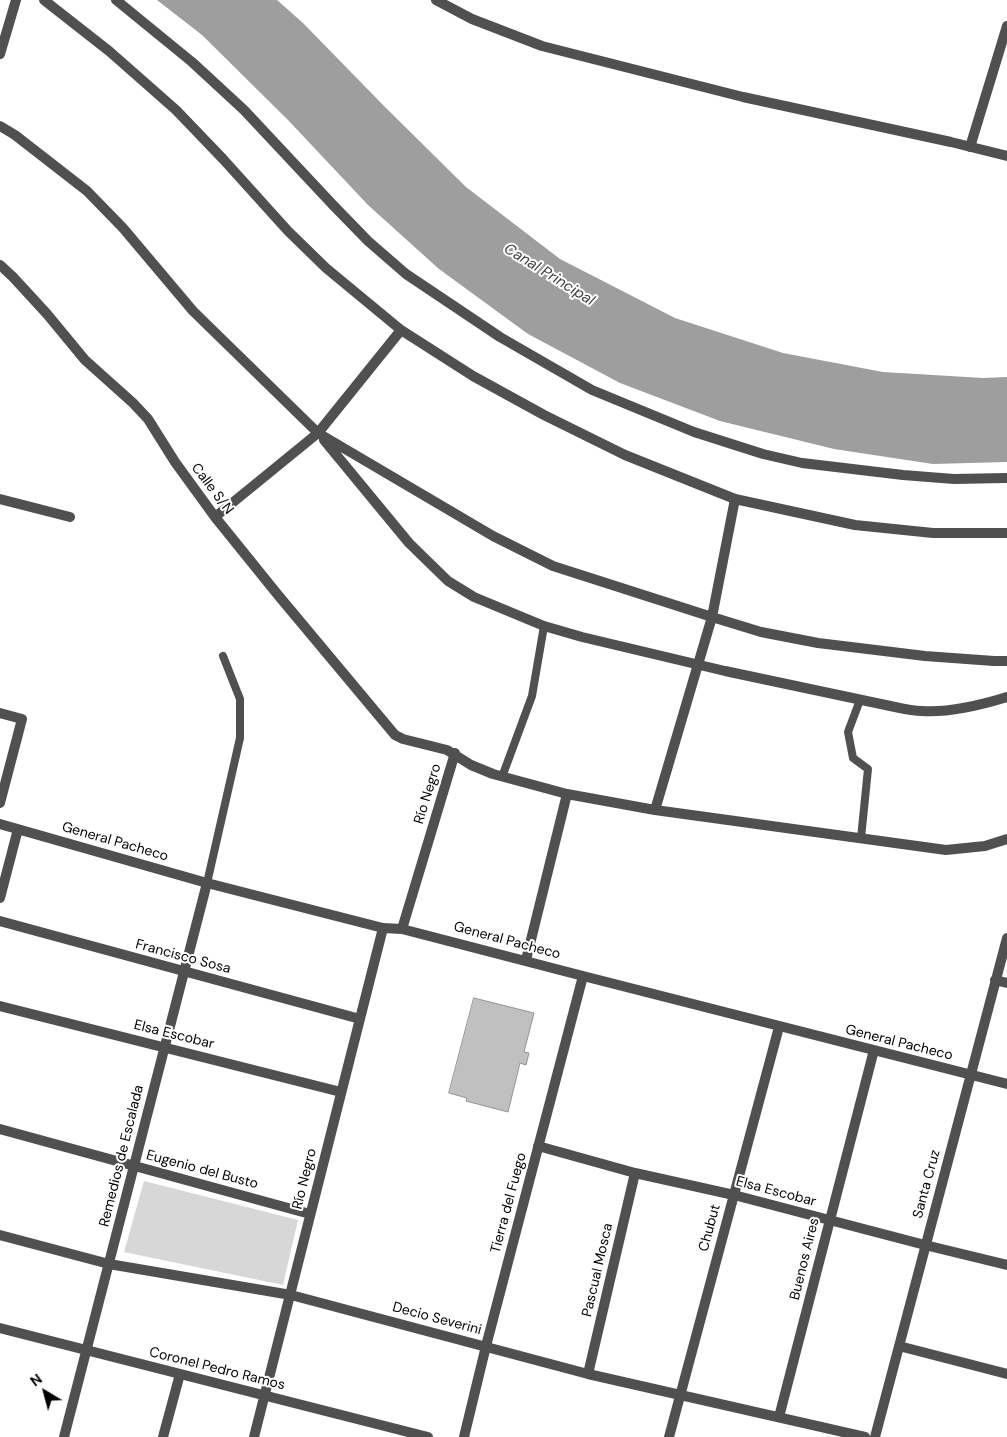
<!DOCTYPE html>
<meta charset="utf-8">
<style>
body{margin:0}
#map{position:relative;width:1007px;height:1437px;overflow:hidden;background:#fff;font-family:"DM Sans",sans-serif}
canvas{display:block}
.north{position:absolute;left:20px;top:1367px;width:50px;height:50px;-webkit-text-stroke:4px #fff;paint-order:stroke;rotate:323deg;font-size:14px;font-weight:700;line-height:20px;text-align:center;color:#000}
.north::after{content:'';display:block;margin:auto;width:18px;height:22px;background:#000;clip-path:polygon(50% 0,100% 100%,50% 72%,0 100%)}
</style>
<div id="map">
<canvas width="1007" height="1437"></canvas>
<div class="north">N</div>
</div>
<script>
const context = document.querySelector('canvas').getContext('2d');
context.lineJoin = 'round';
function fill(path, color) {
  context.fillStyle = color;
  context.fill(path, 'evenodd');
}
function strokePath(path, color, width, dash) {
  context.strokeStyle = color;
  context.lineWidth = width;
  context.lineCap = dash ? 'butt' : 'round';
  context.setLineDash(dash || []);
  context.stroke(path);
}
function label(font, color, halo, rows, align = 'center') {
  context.font = font + ' "DM Sans",sans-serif';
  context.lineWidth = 4;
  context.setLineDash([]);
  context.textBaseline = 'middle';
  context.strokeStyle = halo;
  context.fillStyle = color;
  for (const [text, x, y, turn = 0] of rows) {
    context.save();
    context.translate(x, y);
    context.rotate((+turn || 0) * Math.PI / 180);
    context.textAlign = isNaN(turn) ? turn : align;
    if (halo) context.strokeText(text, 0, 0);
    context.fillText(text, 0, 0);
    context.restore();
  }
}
fill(new Path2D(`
 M144,1181L298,1220L283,1285L124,1252Z`), '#d7d7d7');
fill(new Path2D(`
 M157,0H277L303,23L384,106L466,187L560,259L675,318L783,353L883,372L983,378L1007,377V462L933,464L834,449L720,421L620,383L528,334L439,269L368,205L288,120L202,35Z`), '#9e9e9e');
const building = new Path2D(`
 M474,998L534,1013L524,1052L529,1053L526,1065L520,1063L508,1112L466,1101L467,1098L449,1093Z`);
fill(building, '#c0c0c0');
strokePath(building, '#949494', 1);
strokePath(new Path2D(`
 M860,700L848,732L853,758L868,769L861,838
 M502,777L532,696L544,626
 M207,883L240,738V699L223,656`), '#505050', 8);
strokePath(new Path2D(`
 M44,0L109,51L176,110L223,159L288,231L326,268L401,330L473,376L544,415L625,455L735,499L712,617L655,810
 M116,0L192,62L244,110L333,205L368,241L406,274L500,337L592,390L694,432L763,454L802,463L903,475L954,479L1007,478
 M0,126L15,135L87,191L123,228L193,311L318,433L493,536L553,566L712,617L761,632L818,643L925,656L994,661H1007
 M970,147L1007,26
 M0,265L13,277L47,314L85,360L133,403L148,419L175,462L215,517L278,595L395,735L403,739L447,750L471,765L493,774L567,794L655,810L946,850L985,846L1007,839
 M324,440L409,543L448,581L474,597L544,626L582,637L725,671L895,707C904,709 913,711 922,711C950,713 981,705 1007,697
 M0,499L70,517
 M735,499L855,525L933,533H1007
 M215,517L318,433L401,330
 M0,713L22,719L0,803
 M0,824L207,883L383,928L402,929L583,976L1007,1084
 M0,898L18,829
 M0,921L360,1019
 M402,929L455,753
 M526,960L567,794
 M995,980L1007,983
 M0,1006L341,1092
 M0,1129L310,1214
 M538,1146L635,1173L734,1195L925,1245L1007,1265
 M0,1235L109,1264L291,1295L588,1374L865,1437
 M0,1328L428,1437
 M899,1346L1007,1374
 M588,1374L635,1173
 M779,1417L874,1050
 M64,1437L207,883
 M163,1437L180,1374
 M254,1437L383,928
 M464,1437L486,1346L583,976
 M669,1437L779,1027
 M875,1437L1007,938`), '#505050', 10);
strokePath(new Path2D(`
 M436,0L472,19L542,46L743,97L951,142L1007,156
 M0,54L16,0`), '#505050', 10);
label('14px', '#000', '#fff', [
 ["Calle S/N",212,489,53],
 ["Río Negro",428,794,-73],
 ["General Pacheco",115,842,16],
 ["General Pacheco",507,941,15],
 ["Francisco Sosa",183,957,15],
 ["Elsa Escobar",174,1035,14],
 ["General Pacheco",899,1043,14],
 ["Remedios de Escalada",122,1156,-76],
 ["Eugenio del Busto",202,1170,15],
 ["Río Negro",305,1179,-76],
 ["Santa Cruz",927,1184,-75],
 ["Elsa Escobar",776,1192,15],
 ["Tierra del Fuego",509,1203,-75],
 ["Chubut",710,1228,-75],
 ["Buenos Aires",805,1259,-76],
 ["Pascual Mosca",598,1270,-77],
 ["Decio Severini",437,1319,15],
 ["Coronel Pedro Ramos",217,1369,14]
]);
label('italic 15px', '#3f3f3f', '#fff', [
 ["Canal Principal",549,275,32]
]);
</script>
